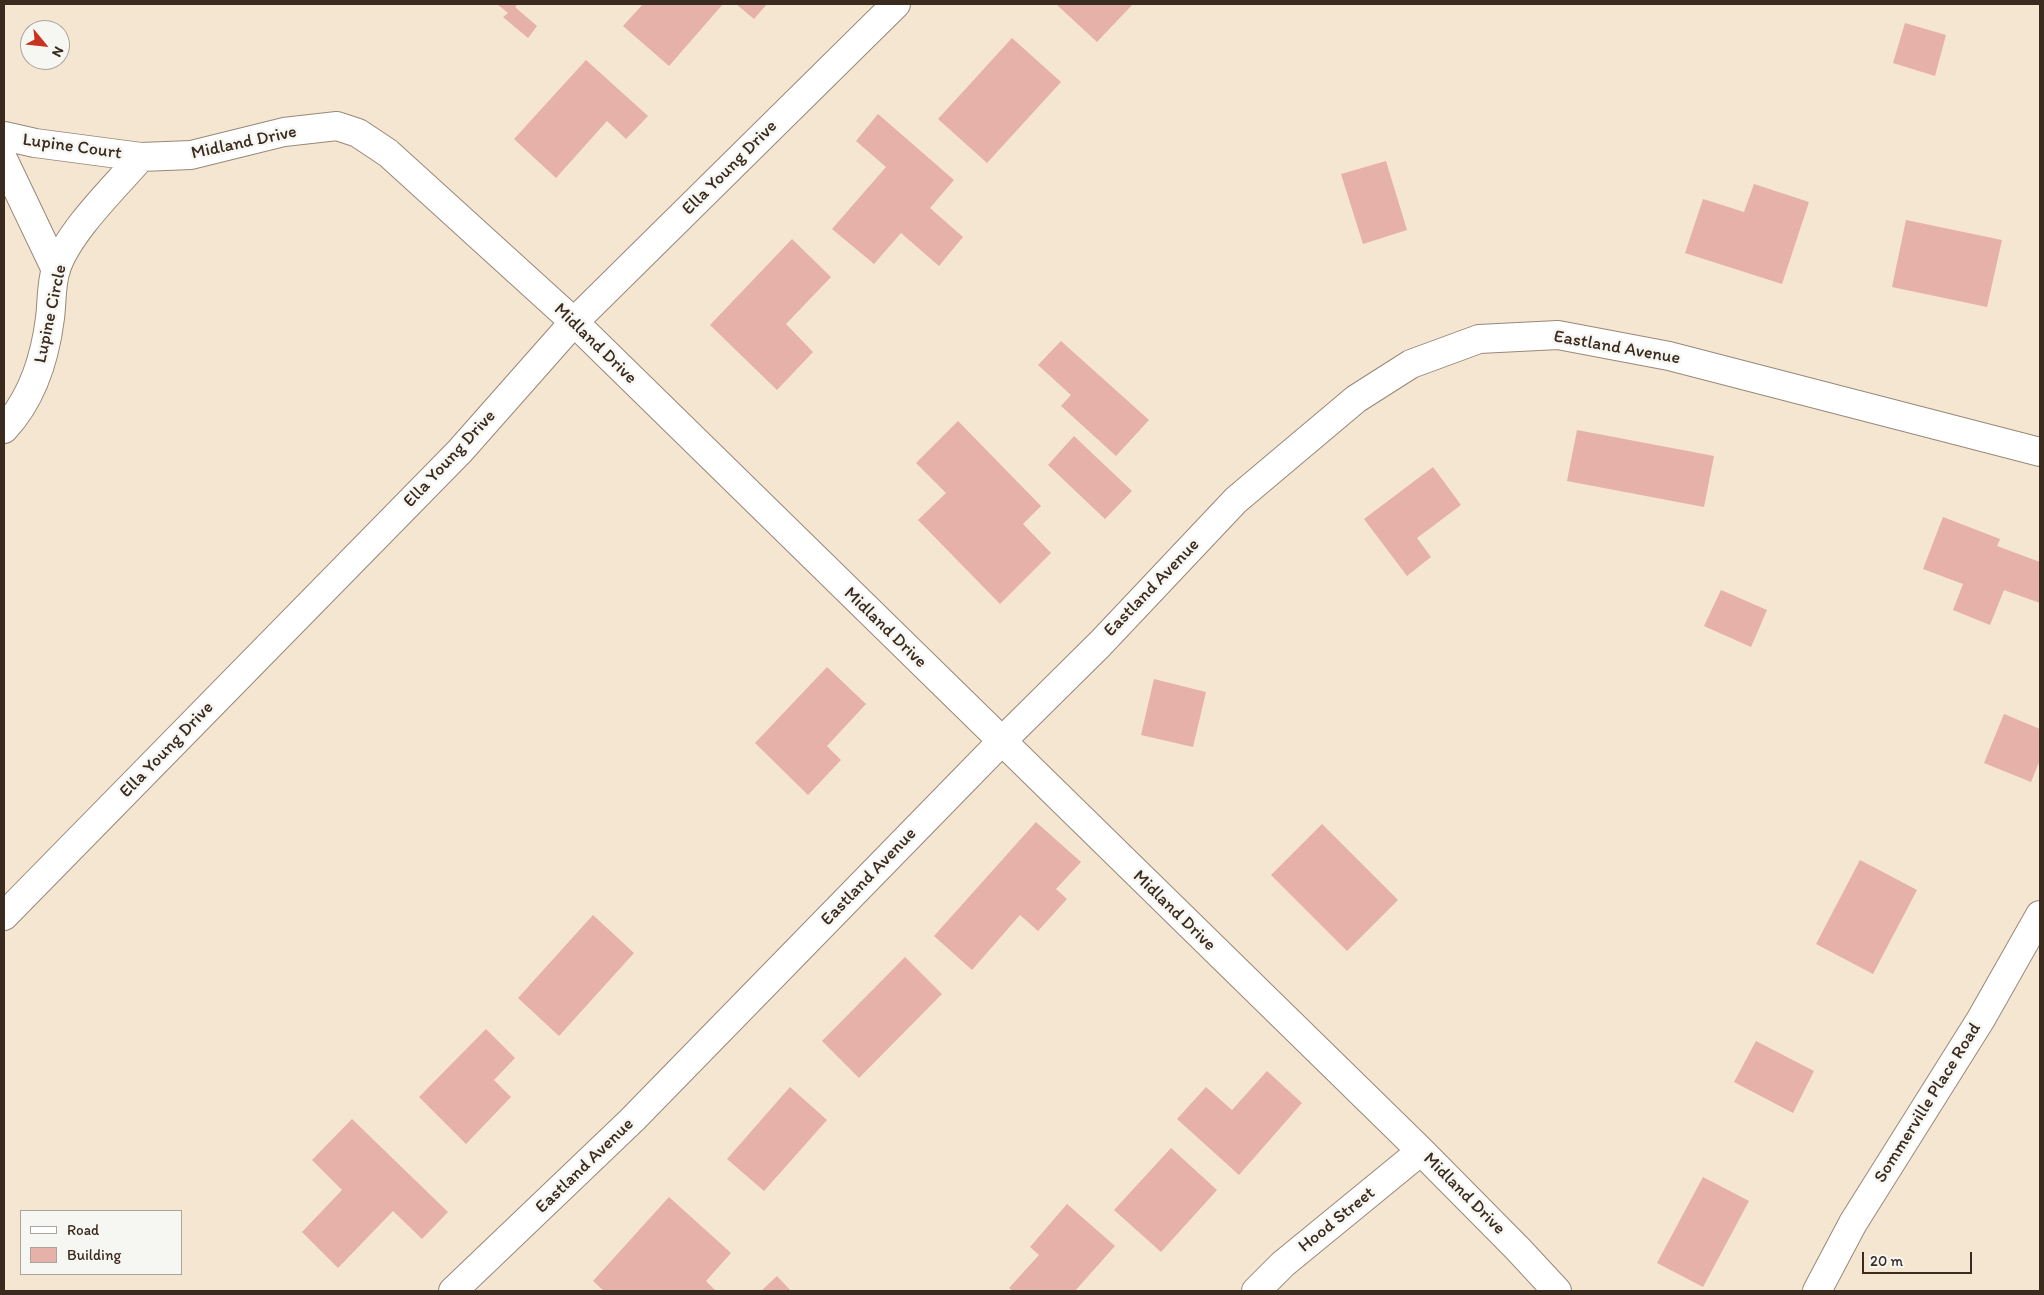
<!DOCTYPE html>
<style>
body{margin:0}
#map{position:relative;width:2044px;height:1295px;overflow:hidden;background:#f4e6d1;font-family:Itim,sans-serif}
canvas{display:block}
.frame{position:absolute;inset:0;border:5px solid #3b2a1e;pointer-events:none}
.legend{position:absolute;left:20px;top:1210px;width:162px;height:65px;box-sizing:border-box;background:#f6f6f2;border:1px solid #aba49d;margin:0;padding:6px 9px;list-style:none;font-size:15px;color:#3b2a1e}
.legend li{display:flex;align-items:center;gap:10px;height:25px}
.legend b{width:25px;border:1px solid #aba49d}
.north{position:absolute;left:20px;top:20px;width:50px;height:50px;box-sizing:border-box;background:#f6f6f2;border:1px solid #aba49d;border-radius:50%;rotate:118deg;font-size:14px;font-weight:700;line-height:20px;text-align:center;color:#3b2a1e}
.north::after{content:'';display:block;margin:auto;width:18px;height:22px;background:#c8321e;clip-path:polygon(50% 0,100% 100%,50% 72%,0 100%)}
.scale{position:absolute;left:1862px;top:1252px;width:110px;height:22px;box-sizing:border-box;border:2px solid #3b2a1e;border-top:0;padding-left:6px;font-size:15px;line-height:18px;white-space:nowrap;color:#3b2a1e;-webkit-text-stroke:4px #f6f6f2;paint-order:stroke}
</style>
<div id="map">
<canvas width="2044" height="1295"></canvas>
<div class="frame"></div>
<ul class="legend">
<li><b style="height:6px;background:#fff"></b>Road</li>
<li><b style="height:14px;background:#e6b1a8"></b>Building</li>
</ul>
<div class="north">N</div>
<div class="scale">20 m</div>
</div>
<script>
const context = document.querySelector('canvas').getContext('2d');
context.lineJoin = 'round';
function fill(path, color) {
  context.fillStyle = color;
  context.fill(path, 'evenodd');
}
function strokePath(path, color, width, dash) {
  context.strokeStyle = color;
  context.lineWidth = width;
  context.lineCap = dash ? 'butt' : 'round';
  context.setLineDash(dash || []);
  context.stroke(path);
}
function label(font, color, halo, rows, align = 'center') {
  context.font = font + ' Itim,sans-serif';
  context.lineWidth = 5;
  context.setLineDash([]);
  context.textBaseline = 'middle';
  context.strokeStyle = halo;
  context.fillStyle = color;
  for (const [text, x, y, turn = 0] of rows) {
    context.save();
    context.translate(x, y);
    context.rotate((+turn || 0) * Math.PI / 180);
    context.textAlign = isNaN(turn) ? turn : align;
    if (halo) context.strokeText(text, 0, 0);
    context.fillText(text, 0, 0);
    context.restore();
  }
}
fill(new Path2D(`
 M497,4H518L515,7L537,26L528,38L503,17L508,13Z
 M643,4H723L669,66L623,26Z
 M736,4H767L754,19Z
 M1056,4H1133L1097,42Z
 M1905,23L1946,35L1935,76L1893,63Z
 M1012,38L1061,82L987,163L938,119Z
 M586,60L648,116L626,139L607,121L556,178L514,139Z
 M878,114L954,180L930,208L963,237L939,266L901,233L874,264L832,229L886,167L856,141Z
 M1386,161L1407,230L1363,244L1341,174Z
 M1754,184L1809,202L1782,284L1685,253L1703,199L1744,212Z
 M1906,220L2002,240L1987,307L1892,287Z
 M792,239L831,277L786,324L813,352L777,390L710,325Z
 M1061,341L1149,420L1116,456L1061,406L1071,395L1038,365Z
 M958,421L1041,506L1023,524L1051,553L1000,604L918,520L946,493L916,463Z
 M1577,430L1714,456L1704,507L1567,481Z
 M1074,436L1132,491L1105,519L1048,465Z
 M1433,467L1461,505L1417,538L1431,557L1407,576L1364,519Z
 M1943,517L2000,539L1997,546L2040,562V603L2004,590L1990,625L1953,610L1963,584L1923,569Z
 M1721,590L1767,610L1751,647L1704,626Z
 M827,667L866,704L827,746L841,760L808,795L755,743Z
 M1154,679L1206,692L1193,747L1141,735Z
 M2004,714L2040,729V760L2031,782L1984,763Z
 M1036,822L1081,862L1056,889L1067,899L1038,931L1020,915L972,970L934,936Z
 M1322,824L1398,900L1347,951L1271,875Z
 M1860,860L1917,890L1873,974L1816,944Z
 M593,915L634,953L559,1036L518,998Z
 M905,957L942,994L859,1078L822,1041Z
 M486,1029L515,1058L494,1080L511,1097L466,1144L419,1097Z
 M1756,1041L1814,1071L1793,1113L1734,1082Z
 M1267,1071L1302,1103L1239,1175L1177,1119L1206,1087L1232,1110Z
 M790,1087L827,1120L764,1191L727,1159Z
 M352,1119L448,1212L422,1239L393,1211L338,1268L302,1232L342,1190L312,1160Z
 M1171,1148L1217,1190L1161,1252L1114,1210Z
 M1703,1177L1749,1201L1703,1287L1657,1263Z
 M669,1197L731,1253L706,1281L715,1290L604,1291L593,1281Z
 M1067,1204L1115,1246L1075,1291H1013L1009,1288L1039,1255L1030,1247Z
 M777,1276L791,1291H761Z`), '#e6b1a8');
const minor = new Path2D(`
 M4,136L35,143L141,157L191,155L284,132L337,126L358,133L388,153L574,322L1421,1151L1518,1249L1557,1291
 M4,161L56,270
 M4,429C32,399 45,358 50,318C52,303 51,284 56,269C68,232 115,187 141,157
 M4,916L460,451L574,322L896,4
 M453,1291L632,1120L1001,742L1100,644L1236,500L1356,399L1411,364L1479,339L1558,335L1669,356L2040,452
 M1256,1291L1283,1264L1421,1151
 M1817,1291L1853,1223L1981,1019L2040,915`);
strokePath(minor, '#988878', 30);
strokePath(minor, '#fff', 28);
label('18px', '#3b2a1e', '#f6f6f2', [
 ["Midland Drive",244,143,-12],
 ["Lupine Court",72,147,8],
 ["Ella Young Drive",730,168,-45],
 ["Lupine Circle",51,314,-78],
 ["Midland Drive",595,344,44],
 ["Eastland Avenue",1617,348,10],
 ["Ella Young Drive",450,459,-47],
 ["Eastland Avenue",1152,588,-46],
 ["Midland Drive",885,628,44],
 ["Ella Young Drive",167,750,-46],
 ["Eastland Avenue",869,877,-46],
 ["Midland Drive",1174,911,44],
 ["Sommerville Place Road",1928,1103,-58],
 ["Eastland Avenue",585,1166,-44],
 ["Midland Drive",1464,1194,45],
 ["Hood Street",1337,1220,-39]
]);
</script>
